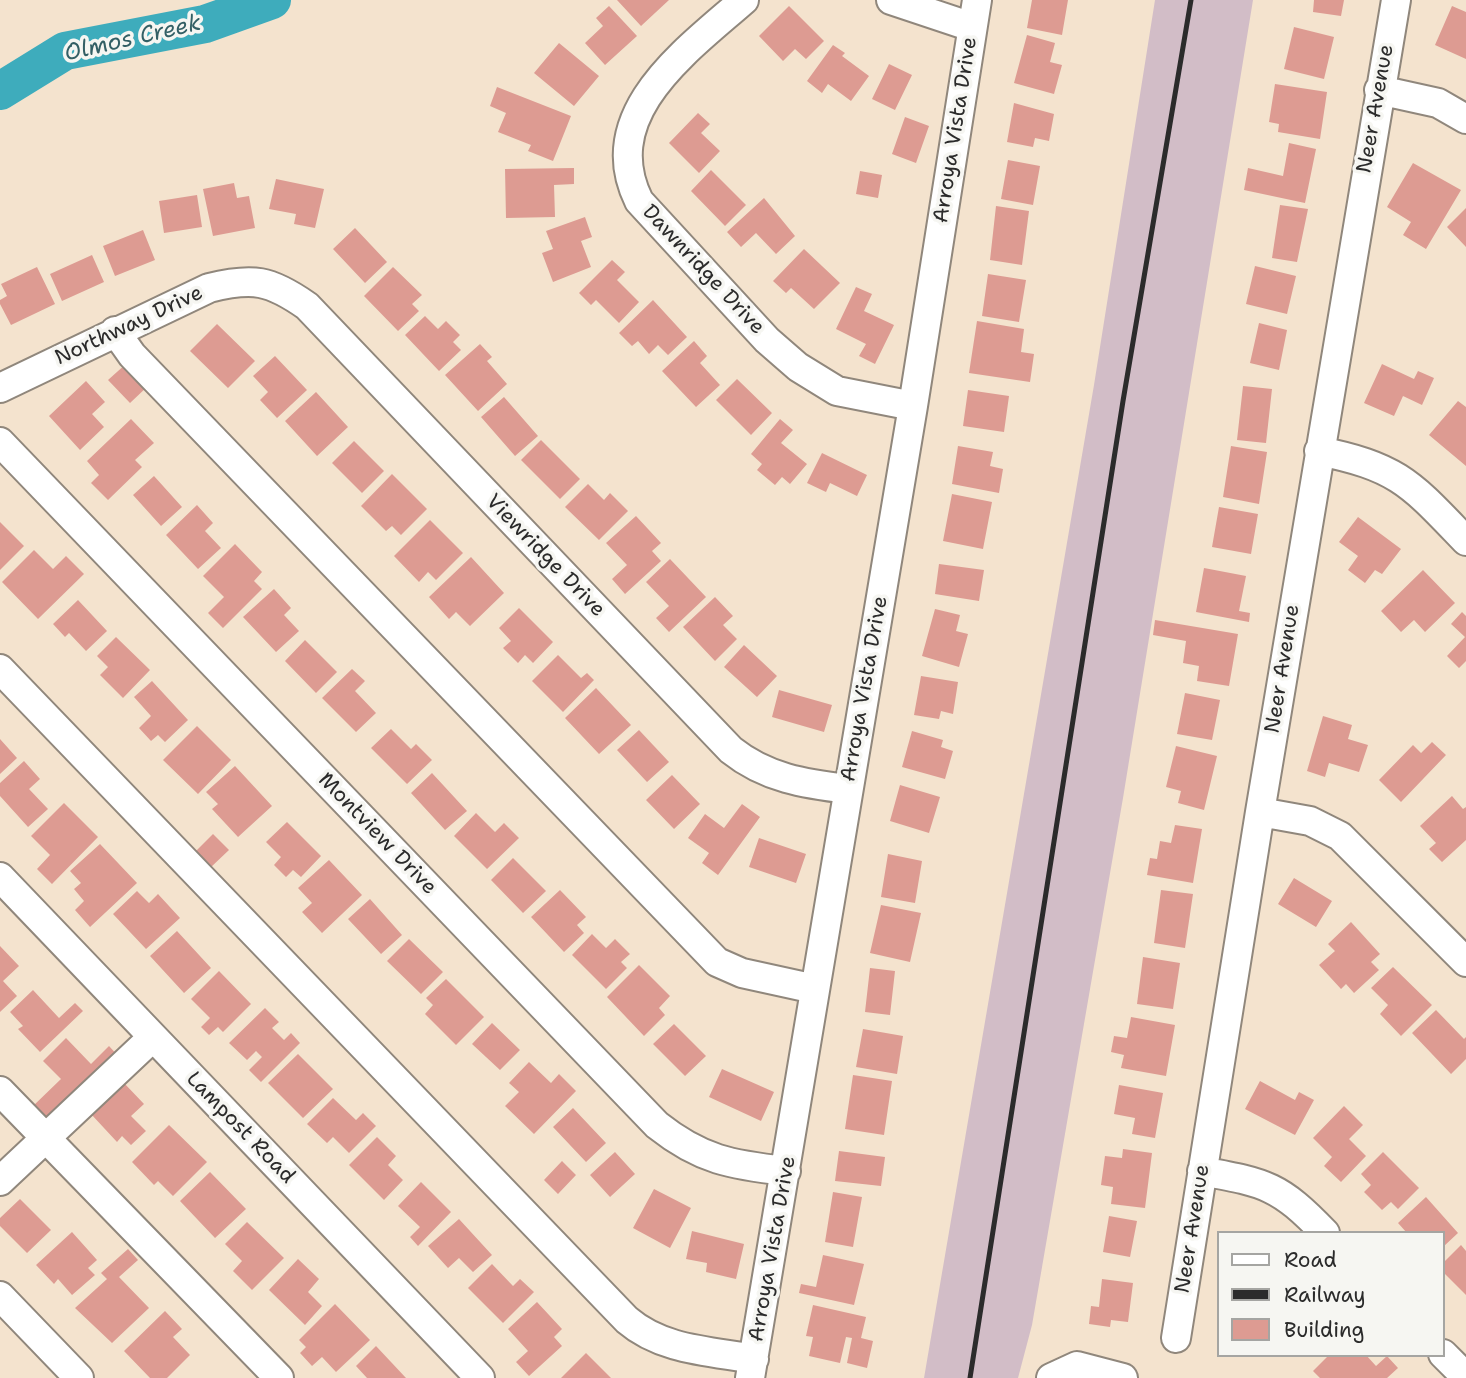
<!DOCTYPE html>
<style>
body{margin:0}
#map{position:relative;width:1466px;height:1378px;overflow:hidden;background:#f4e3ce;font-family:"Shantell Sans",sans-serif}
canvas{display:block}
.legend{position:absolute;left:1217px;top:1231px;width:228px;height:126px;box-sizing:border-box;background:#f6f6f2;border:2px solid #a5a5a2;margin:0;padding:9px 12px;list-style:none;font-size:21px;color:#2b2b2b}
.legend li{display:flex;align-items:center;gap:14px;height:35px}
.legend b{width:35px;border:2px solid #a5a5a2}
</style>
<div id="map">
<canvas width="1466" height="1378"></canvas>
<ul class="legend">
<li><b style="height:9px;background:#fff"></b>Road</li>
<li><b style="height:9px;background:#2b2b2b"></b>Railway</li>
<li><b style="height:19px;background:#dd9b92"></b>Building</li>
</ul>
</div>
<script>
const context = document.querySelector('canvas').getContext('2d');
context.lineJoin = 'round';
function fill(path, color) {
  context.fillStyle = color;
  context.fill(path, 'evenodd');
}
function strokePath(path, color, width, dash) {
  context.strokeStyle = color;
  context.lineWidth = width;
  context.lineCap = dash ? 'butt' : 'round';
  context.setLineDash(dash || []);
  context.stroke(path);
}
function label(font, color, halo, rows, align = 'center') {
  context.font = font + ' "Shantell Sans",sans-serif';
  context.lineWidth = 7;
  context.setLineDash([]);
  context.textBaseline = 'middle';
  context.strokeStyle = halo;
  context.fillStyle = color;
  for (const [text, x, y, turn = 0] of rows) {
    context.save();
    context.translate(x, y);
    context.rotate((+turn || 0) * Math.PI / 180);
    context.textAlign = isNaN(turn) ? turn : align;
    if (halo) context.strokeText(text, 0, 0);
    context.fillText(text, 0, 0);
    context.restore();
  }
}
fill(new Path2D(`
 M1155,0H1253L1123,798L1032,1325L1018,1378H924L1094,385Z`), '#d2bdc7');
strokePath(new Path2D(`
 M0,91L65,51L205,24L272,0`), '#3eacbc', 38);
fill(new Path2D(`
 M617,0H669L641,26Z
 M1032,0H1068L1062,35L1027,28Z
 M1314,0H1344L1341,16L1313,12Z
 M609,6L637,36L605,65L585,43L603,26L596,18Z
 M789,6L824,41L806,59L795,49L783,61L759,36Z
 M1452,6L1466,12V59L1435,45Z
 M1294,27L1334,37L1324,79L1284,69Z
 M1027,35L1055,43L1050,62L1062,65L1054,94L1014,83Z
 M559,43L599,76L574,106L534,73Z
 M833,45L845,53L842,56L869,76L851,101L828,84L822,93L807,81Z
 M889,64L912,75L895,110L872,99Z
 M1275,84L1327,92L1320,139L1278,132L1279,124L1269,122Z
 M497,87L571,116L553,161L528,151L531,145L498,132L506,113L490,106Z
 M1014,103L1054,114L1049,141L1035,138L1033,147L1007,142Z
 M698,113L710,124L701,133L720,151L699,173L669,143Z
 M905,117L929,126L916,163L892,154Z
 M1289,143L1316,149L1305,203L1244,190L1248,168L1283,176Z
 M1008,160L1040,166L1033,205L1001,199Z
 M1413,163L1461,190L1426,249L1403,235L1411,222L1387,207Z
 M574,168V184L554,185L555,217L506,218L505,169Z
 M711,170L746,205L725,226L691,191Z
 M860,171L882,175L878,198L856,194Z
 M276,179L324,189L315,228L294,224L296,214L269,209Z
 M234,183L237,198L249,196L255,228L213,236L203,189Z
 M197,195L202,227L164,233L159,201Z
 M764,198L795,236L776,254L756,233L741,247L727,232Z
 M1280,205L1308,209L1297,262L1272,258Z
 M996,206L1029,211L1022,265L990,260Z
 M1466,208V247L1447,227Z
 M585,217L592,237L581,241L591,267L553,282L542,253L553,249L546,231Z
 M355,228L387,262L365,283L333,249Z
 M143,230L155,260L115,276L103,246Z
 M804,249L840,283L814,309L791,288L786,293L773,281Z
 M92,255L104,282L62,301L50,274Z
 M612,260L625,272L617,280L639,302L619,323L596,300L591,305L579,293Z
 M1255,266L1296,276L1287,314L1246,304Z
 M37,267L55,304L11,325L0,304V300L7,296L1,284Z
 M393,267L422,295L412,304L419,311L398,331L364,296Z
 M988,274L1026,280L1019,322L982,316Z
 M856,287L872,294L864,311L894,325L875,364L859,356L866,344L836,329Z
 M653,300L687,337L668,355L658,345L649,354L638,341L632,346L619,333Z
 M425,316L438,329L446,321L460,335L453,342L461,350L439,371L405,335Z
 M977,321L1024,329L1021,352L1034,354L1030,382L969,373Z
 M1259,323L1287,330L1279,370L1250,363Z
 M217,324L255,361L228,388L190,351Z
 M694,341L707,356L700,363L720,385L696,407L662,371Z
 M480,344L492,357L487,361L507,384L478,411L445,375Z
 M275,356L307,390L277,418L260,400L268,392L253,376Z
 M127,363L148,386L130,403L108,380Z
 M1382,364L1414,379L1418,371L1434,378L1422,405L1403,396L1394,416L1364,403Z
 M737,379L772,413L751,435L716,400Z
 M86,381L105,402L92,414L104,427L80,450L49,416Z
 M1243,386L1272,389L1266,443L1237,440Z
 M968,390L1009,396L1004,432L963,426Z
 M316,392L348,427L317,456L285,421Z
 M504,397L538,436L515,456L481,417Z
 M1458,401L1466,407V466L1429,435Z
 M131,419L154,443L135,460L142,467L108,500L91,483L99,475L87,461Z
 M780,419L793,430L781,443L807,464L790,484L782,477L775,485L757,470L762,464L751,454Z
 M541,440L580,479L560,499L521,460Z
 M354,441L384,471L362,493L332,463Z
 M958,446L993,452L990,466L1003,469L999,493L952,484Z
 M1231,446L1267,452L1259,504L1223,497Z
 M822,453L867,475L857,496L830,483L826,492L807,483Z
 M392,474L427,509L401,535L392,526L386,531L361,506Z
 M154,476L182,507L161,526L133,495Z
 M588,484L604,500L610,493L628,511L599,540L565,507Z
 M952,494L992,502L983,549L943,541Z
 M197,505L213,523L205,531L221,548L198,569L166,535Z
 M1219,507L1258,514L1251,554L1212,547Z
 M636,516L661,543L652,551L661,561L625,594L612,579L627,565L606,543Z
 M1358,517L1401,549L1382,574L1375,570L1365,583L1348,570L1358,556L1339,542Z
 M430,520L463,553L436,580L428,572L419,582L394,556Z
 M0,522L24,546L0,570Z
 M235,544L262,572L254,581L262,589L223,628L208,613L224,597L203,576Z
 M34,550L53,569L66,556L84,574L38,619L2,582Z
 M471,557L504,593L470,626L456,612L449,619L429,597Z
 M670,559L706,597L669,632L656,618L669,606L646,582Z
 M939,564L984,570L979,601L935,594Z
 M1204,568L1246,576L1239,611L1250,613L1249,622L1196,612Z
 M1423,570L1455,603L1425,632L1414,620L1401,632L1381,611Z
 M274,589L291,608L284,615L299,631L276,652L243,617Z
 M715,597L733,616L723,625L737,639L715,661L683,627Z
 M78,600L107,631L86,651L69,633L65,637L53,624Z
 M519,608L553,642L533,663L525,655L518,663L503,648L511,641L499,628Z
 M935,609L960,615L956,631L968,634L959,667L922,656Z
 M1462,612L1466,616V661L1459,668L1447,656L1465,637L1451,624Z
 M1155,620L1238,634L1229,686L1197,681L1199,666L1183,663L1186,641L1153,635Z
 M116,637L150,670L123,698L100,675L108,667L97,656Z
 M305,640L337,672L316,693L285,661Z
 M744,645L777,676L757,697L724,667Z
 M558,655L581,678L587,673L594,680L563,712L532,681Z
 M352,669L365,681L355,691L376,713L356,732L322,698Z
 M921,676L958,682L953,714L941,711L939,719L914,715Z
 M152,681L188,720L165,742L158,735L151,741L139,728L151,716L134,697Z
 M596,688L631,725L599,754L565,718Z
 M779,690L832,705L824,732L772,717Z
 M1185,693L1220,700L1212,740L1177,734Z
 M1323,716L1352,725L1348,739L1368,745L1359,772L1329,763L1325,777L1307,771Z
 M197,726L231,760L198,794L163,760Z
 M391,729L411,749L416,744L432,760L407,784L371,748Z
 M639,730L669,762L647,782L617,750Z
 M912,731L943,740L941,747L953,751L945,779L902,767Z
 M0,739L17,758L0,774Z
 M1432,742L1446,755L1401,802L1379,780L1413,745L1421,753Z
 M1176,746L1217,756L1204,810L1178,803L1181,791L1166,787Z
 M24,761L40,779L29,789L48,809L28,827L0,796V783Z
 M235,766L272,806L238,837L212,809L218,804L206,792Z
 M432,773L467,811L445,830L411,793Z
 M672,775L700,804L674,829L646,800Z
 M900,785L940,797L929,833L890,821Z
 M1452,796L1463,809L1466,807V840L1442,862L1429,849L1436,843L1420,826Z
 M64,803L98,837L52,884L37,869L50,855L31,836Z
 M742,804L760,817L718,875L702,863L709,853L688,838L705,814L724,828Z
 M476,813L495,832L504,823L519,838L487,869L454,836Z
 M287,822L321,856L301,877L293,870L286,877L274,865L281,857L266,842Z
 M1175,825L1202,829L1193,883L1147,875L1150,858L1157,859L1160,841L1171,843Z
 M213,834L229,850L210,868L195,852Z
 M759,838L806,854L796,883L749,867Z
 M100,844L137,883L90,927L75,910L84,901L74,889L81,883L70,871Z
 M888,854L922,861L915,903L881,897Z
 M513,858L546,891L523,913L491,880Z
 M329,860L362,895L322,933L302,912L312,903L298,888Z
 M1294,878L1332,901L1316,927L1278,904Z
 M560,890L586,917L577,925L584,933L564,952L531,917Z
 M1161,890L1193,894L1185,948L1154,943Z
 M137,891L149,903L158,894L180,918L146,949L113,914Z
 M370,899L402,935L381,954L348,919Z
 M881,905L921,913L910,962L870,953Z
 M1351,922L1380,954L1371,962L1379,970L1354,993L1346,984L1341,989L1319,965L1335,951L1328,944Z
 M177,931L211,968L184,993L150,956Z
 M592,934L606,948L615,939L630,954L621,962L627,968L606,989L572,955Z
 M409,939L443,972L421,994L387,961Z
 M0,946L19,966L3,981L17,996L0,1012Z
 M1143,957L1180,963L1173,1009L1137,1004Z
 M639,965L670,996L659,1008L665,1015L644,1036L607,997Z
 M1393,967L1432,1005L1401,1036L1380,1014L1388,1005L1371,988Z
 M870,968L895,971L890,1015L865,1012Z
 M219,971L251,1004L223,1032L218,1027L209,1035L201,1027L210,1018L191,999Z
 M446,979L484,1017L456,1045L425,1014L433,1005L426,998Z
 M33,990L59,1018L75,1003L83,1011L40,1052L18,1029L23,1026L10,1012Z
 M265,1008L279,1022L272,1028L284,1040L291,1033L300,1043L261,1082L249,1070L262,1057L256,1051L247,1060L229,1043Z
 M1436,1010L1464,1039L1466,1037V1059L1451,1074L1412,1033Z
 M1131,1017L1175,1025L1166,1076L1121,1068L1124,1055L1111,1052L1114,1036L1127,1038Z
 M492,1023L520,1050L500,1070L472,1044Z
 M674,1024L706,1056L685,1076L653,1044Z
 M863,1029L903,1036L897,1074L856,1067Z
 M66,1038L91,1064L109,1046L121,1059L51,1126L32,1107L61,1079L43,1061Z
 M298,1054L333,1089L303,1118L268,1083Z
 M529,1062L551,1083L559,1074L576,1091L534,1134L505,1106L519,1092L509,1083Z
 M722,1069L774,1092L761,1121L709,1097Z
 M853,1075L892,1081L884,1135L845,1129Z
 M1260,1081L1295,1100L1299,1092L1314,1100L1295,1135L1245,1109Z
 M124,1083L144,1104L131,1116L146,1131L131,1145L122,1136L117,1142L91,1114Z
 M1119,1085L1163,1093L1155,1138L1132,1134L1135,1118L1114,1114Z
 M333,1098L356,1120L363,1113L376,1126L349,1153L333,1137L327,1143L307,1124Z
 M1344,1106L1363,1125L1349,1139L1366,1156L1341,1182L1324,1166L1332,1157L1313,1138Z
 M573,1108L606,1143L586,1162L553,1127Z
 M169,1125L207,1162L173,1196L158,1181L154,1185L132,1162Z
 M377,1137L396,1156L388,1165L403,1180L384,1200L349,1165Z
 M1123,1149L1152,1153L1145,1208L1111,1204L1113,1187L1101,1185L1105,1156L1122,1158Z
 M839,1151L885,1157L881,1186L835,1181Z
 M615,1152L635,1174L610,1197L590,1175Z
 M1383,1152L1419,1188L1398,1209L1391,1202L1382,1210L1364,1192L1371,1185L1361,1174Z
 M562,1161L576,1175L558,1194L544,1180Z
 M210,1172L246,1209L215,1238L180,1201Z
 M421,1182L451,1212L418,1246L410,1237L420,1227L398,1206Z
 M654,1189L691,1208L670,1248L633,1228Z
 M833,1192L862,1197L853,1247L825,1242Z
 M1426,1197L1458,1233L1443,1247V1233H1407L1398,1223Z
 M20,1199L51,1230L27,1253L0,1226V1218Z
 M1109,1216L1137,1221L1130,1257L1103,1252Z
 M459,1219L492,1255L473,1272L459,1258L448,1268L428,1246Z
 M247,1222L284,1258L252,1290L233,1271L242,1261L225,1244Z
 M692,1231L744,1244L736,1279L706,1272L707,1263L686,1259Z
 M72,1232L97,1260L88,1268L95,1275L72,1295L58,1279L54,1284L36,1265Z
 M1461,1245L1466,1251V1295L1443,1272V1263Z
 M128,1249L138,1260L119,1277L149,1308L112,1343L75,1308L107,1279L101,1273Z
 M823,1255L864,1264L854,1305L799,1293L801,1284L816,1287Z
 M298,1259L319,1279L308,1292L322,1306L305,1325L269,1290Z
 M492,1264L513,1286L520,1279L534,1292L503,1323L468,1288Z
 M1102,1279L1133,1283L1128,1322L1111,1320L1110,1327L1089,1324L1091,1306L1099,1307Z
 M537,1302L562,1329L554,1337L562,1346L529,1376L516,1362L528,1351L508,1329Z
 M335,1304L370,1340L336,1372L322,1357L312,1366L300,1353L306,1347L299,1340Z
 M813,1305L866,1317L861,1338L873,1341L867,1368L847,1363L852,1338L846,1337L840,1363L809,1356L813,1337L806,1336Z
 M165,1311L182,1329L173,1337L190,1355L167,1378H150L124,1351Z
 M376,1346L406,1378H367L356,1366Z
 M586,1353L611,1378H561Z
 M1329,1355H1366L1376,1366L1387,1356L1398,1368L1387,1378H1320L1313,1371Z`), '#dd9b92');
const minor = new Path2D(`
 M744,0C686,51 596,114 639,201L767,340L798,367L837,391L913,406
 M891,0L972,27
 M1379,90L1438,103L1466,119
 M115,331L132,355L717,962L742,973L815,989
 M0,388L209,288C253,277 270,280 307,306L731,750C766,778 805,784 848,789
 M0,442L657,1125C701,1160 732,1165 786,1171
 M1319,451C1399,467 1411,484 1466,541
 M0,669L627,1320C662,1350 709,1351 754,1359
 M1260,812L1310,821L1340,836L1466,962
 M0,877L480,1378
 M0,1091L279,1378
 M1202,1171C1266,1183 1279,1185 1325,1233
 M0,1181L153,1037
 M0,1296L79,1378
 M1176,1338L1260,812L1396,0
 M1443,1354L1466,1377
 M750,1378L913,406L977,0
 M1051,1378L1077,1366L1123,1378`);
strokePath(minor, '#90877c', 32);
strokePath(minor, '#fff', 28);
strokePath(new Path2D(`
 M970,1378L1123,401L1191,0`), '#2b2b2b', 5);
label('21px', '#2b2b2b', '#f6f6f2', [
 ["Neer Avenue",1376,109,-80],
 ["Arroya Vista Drive",956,130,-81],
 ["Dawnridge Drive",703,270,47],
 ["Northway Drive",129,326,-25],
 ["Viewridge Drive",545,556,46],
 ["Neer Avenue",1283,669,-81],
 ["Arroya Vista Drive",865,689,-80],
 ["Montview Drive",377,834,46],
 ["Lampost Road",240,1128,46],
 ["Neer Avenue",1193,1229,-81],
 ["Arroya Vista Drive",773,1249,-80]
]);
label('italic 23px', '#335f65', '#f6f6f2', [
 ["Olmos Creek",133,39,-13]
]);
</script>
